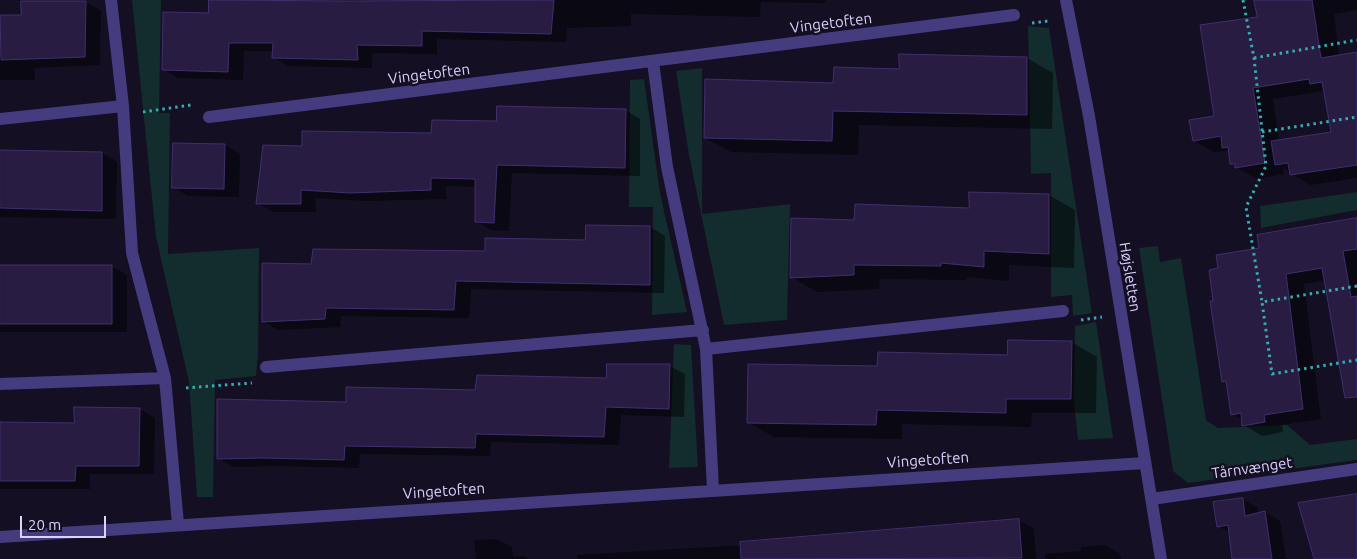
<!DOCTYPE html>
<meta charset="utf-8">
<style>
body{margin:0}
#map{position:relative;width:1357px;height:559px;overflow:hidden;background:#140f23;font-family:Ubuntu,sans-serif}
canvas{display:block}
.scale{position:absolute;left:20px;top:516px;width:86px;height:22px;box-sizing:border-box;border:2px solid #dcd3fd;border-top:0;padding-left:6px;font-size:15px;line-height:18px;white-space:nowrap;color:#dcd3fd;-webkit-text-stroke:4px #140f23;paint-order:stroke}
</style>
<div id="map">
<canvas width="1357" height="559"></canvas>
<div class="scale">20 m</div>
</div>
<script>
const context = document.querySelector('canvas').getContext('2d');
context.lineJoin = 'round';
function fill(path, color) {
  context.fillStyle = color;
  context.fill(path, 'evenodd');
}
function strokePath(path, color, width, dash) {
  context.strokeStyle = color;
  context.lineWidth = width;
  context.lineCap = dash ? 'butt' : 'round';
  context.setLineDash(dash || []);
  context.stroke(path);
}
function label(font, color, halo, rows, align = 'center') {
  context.font = font + ' Ubuntu,sans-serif';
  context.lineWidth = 5;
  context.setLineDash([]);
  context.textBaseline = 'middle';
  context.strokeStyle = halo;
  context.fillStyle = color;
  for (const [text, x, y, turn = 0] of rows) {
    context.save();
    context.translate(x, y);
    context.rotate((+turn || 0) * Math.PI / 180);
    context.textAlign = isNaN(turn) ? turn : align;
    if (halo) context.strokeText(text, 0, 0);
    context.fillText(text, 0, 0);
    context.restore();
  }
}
fill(new Path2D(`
 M132,0H161L159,113H170L168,254L259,248L258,356L256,376L215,380L213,497H197L189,382L156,237Z
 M1028,26L1049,28L1092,313L1073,316L1072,295L1051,297V173L1031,174Z
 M702,68V214L790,204L787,320L724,325L689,155L676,71Z
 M644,79L660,193L687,312L652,315L653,207H629L630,80Z
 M1357,192V210L1261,228L1260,206Z
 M1158,246L1160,262L1181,258L1206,420L1218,428L1287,425L1310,445L1357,439V460L1188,483L1173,471L1139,248Z
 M1096,322L1113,438L1078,440L1074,402L1075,326Z
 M674,344L691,345L698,467L669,468Z`), '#132c2d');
fill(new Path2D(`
 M210,0L344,2V0H826L825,3L761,2L760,17L631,14V26L567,28L566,42L437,39V54L372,53V68L288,66L273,57L274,51H244L243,80L178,78L163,69L210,15Z
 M1255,0H1357V10L1334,14L1339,56L1357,53V101L1331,95L1323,91L1273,99L1279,141L1357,130V178L1310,185L1283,168L1284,174L1257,179L1231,164L1229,151L1214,152L1194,141L1215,117L1259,18Z
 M86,2L101,11L100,65L34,68L35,80H0V16H22Z
 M900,55L1027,58L1053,73L1052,129L859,125L858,155L731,152L705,138L834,84L900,70Z
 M625,110L640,119V176L512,173L509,231L491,230L476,221V187L446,186V199L366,201L315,198L316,212H273L258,203L303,147L433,135L497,122Z
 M225,145L240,154L239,197L188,196L173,187Z
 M0,151L102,153L117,162L116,219L0,217Z
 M1049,195L1075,210L1074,268L1009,265V281L967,277L966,280L880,279L879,289L817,292L791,277L856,222L970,209Z
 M1357,220V399L1345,392L1326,280L1304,284L1321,419L1282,425L1283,432L1262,436L1244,425L1243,420L1232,414L1227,383L1223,381L1215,302L1220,270L1260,249Z
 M650,227L665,236L664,293L471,289L469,318L341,316L340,327L278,330L263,321L313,265L486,252L586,241Z
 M0,266H112L127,275V332H0Z
 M1071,342L1097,357L1096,413H1032L1031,427L902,424V439L774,437L748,422L878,368L1009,356Z
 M670,366L685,374L684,417L621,415L619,445L491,442L490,456L360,454L359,468L279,466L234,467L219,459L347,404L607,379Z
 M140,409L155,418L154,474H90V489H0V424H76Z
 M1242,499L1258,508V514L1265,512L1280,521L1286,559H1234L1230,533L1218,526Z
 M1019,520L1034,529L1036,559H578L577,555L743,545Z
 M497,539L512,547L513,557L524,556L529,559H473H476L474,540Z
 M1105,545L1120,554L1121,559H1045V554L1081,551V547Z`), '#0007');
const building = new Path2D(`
 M209,0L342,1L554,0L551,34L422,31V46L357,45L358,60L272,58L273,43H229L228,72L162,70L163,12L208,13Z
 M1254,0H1312L1321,58L1357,52V165L1290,175L1288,163L1275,165L1271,141L1331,132L1322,82L1310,84L1309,79L1253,88L1265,163L1235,168V164H1230L1228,147L1222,148L1221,136L1193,141L1189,120L1214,116L1200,25L1257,17Z
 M21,1H86L85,57L1,60L0,15H21Z
 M899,54L1027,57V115L833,111L832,141L704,138L705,79L833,83L834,67L899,69Z
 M497,106L626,109L625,168L497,165L494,223L475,222V179L431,178V190L350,193L301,190V204H256L263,145L302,146V131L431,133L432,120L496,121Z
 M173,143L225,144L224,189L172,188Z
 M0,150L102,152V211L0,208Z
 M969,192L1049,194V254L984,251V267L941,263V266L854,265V275L790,278L791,218L854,220L855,204L969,208Z
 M1357,218V249L1343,251L1351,297L1357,296V397L1345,398L1322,268L1286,274L1303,409L1264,415L1265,422L1242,426L1241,413L1231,415L1226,381L1222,382L1210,301H1213L1209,270L1218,268L1216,255L1259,248L1257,235Z
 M586,225L650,226V285L456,281L454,310L326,308L325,319L262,322V263L311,264L313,249L485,251V238L585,240Z
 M0,265H112V324H0Z
 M1008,340L1072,341L1071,399H1006V413L877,410L876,425L747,423L748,364L877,366L878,352L1007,355Z
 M607,364H670L669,409L606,407L604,437L476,434L475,448L345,446L344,460L263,458L217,459V399L346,402V387L475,390L477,375L606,378Z
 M74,407L140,408L139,466H76L75,481H0V422L74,423Z
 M1357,494V559H1314L1298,503Z
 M1243,498L1245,516L1265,511L1272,559H1232L1228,525L1217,527L1213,502Z
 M1019,519L1022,558L741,559L740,542Z`);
fill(building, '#281c43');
strokePath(building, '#412f6e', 1);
strokePath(new Path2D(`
 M1243,0L1254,58L1266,166L1246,207L1262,302
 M1032,23L1048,21
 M1254,58L1357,40
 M143,112L191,105
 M1262,132L1357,117
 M1357,286L1262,302L1272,374L1357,360
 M1081,320L1102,317
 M186,388L252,383`), '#34adb0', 3, [2.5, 4]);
strokePath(new Path2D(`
 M111,0L123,106L132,253L165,378L178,524
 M1066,0L1089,116L1161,559
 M653,62L667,167L706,349L713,490
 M209,117L1014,15
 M0,119L123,106
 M706,349L1063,311
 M266,367L703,330
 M0,384L165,378
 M1152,499L1357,469
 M0,537L1145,463`), '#453c80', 12);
label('15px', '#dcd3fd', '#140f23', [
 ["Vingetoften",831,23,-7],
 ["Vingetoften",429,74,-7],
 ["Højsletten",1130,277,81],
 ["Vingetoften",928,460,-4],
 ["Tårnvænget",1252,468,-8],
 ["Vingetoften",444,491,-4]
]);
</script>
